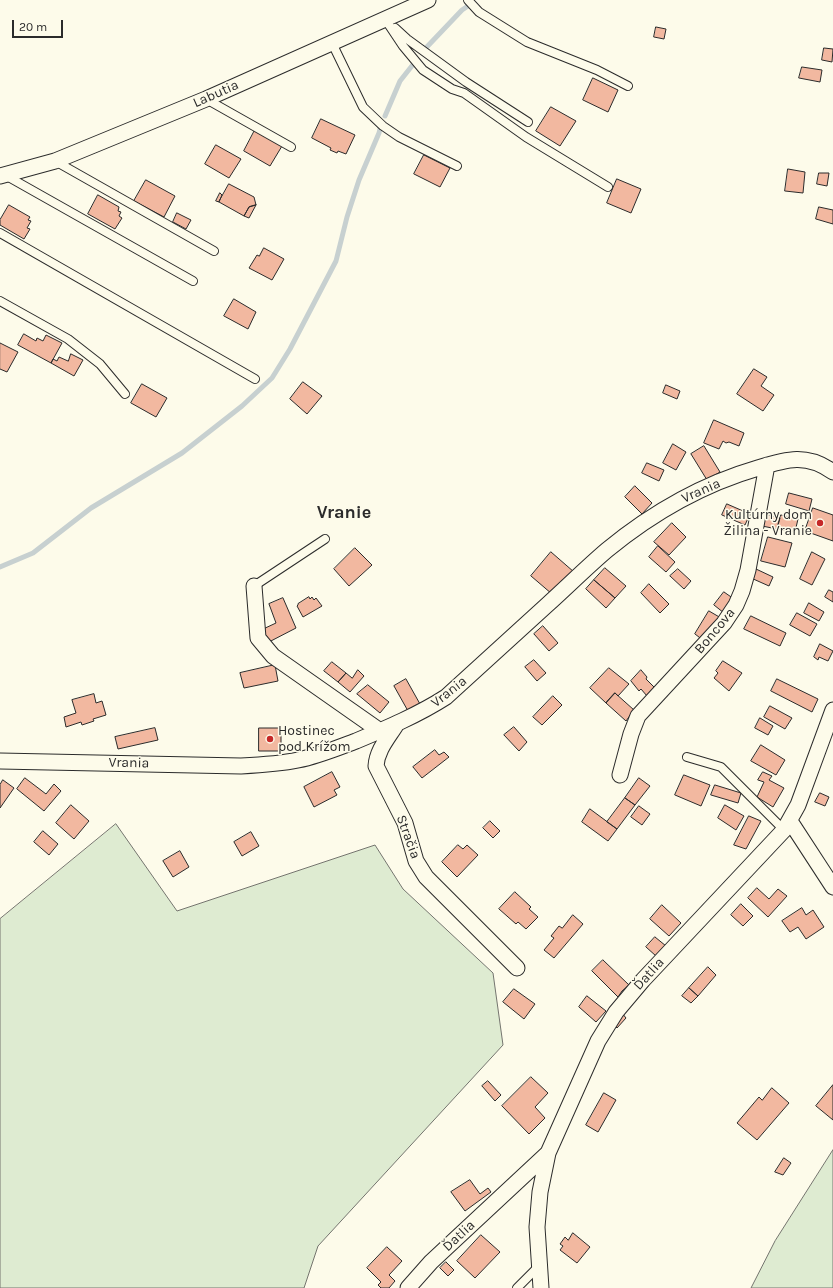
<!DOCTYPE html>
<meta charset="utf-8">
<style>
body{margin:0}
#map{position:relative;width:833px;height:1288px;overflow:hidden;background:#fdfbea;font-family:Karla,sans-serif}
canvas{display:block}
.scale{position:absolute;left:12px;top:20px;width:51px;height:18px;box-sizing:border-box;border:2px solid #2b2b2b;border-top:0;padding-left:5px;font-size:12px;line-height:14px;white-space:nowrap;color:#2b2b2b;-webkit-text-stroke:3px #fdfbea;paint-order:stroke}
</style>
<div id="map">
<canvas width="833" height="1288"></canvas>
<div class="scale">20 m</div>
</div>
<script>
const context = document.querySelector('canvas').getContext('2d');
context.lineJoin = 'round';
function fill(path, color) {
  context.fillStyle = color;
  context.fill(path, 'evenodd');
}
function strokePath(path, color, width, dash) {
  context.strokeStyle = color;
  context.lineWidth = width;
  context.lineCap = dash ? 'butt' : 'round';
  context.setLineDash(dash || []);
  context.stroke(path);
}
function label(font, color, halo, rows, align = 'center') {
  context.font = font + ' Karla,sans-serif';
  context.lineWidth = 3;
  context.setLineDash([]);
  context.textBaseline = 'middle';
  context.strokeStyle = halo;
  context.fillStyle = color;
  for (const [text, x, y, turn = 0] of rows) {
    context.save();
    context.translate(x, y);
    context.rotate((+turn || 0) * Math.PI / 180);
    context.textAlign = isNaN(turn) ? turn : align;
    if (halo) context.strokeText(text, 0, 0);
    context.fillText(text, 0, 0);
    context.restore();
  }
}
const green = new Path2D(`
 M116,824L177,911L375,845L403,889L493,973L503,1045L318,1246L304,1288H0V919Z
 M833,1150V1288H751L775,1241Z`);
fill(green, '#deebd1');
strokePath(green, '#74746e', 1);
strokePath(new Path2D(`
 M423,51L462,10L471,4
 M385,116L400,81L415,62
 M0,567L33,553L91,508L182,453L242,406L272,378L290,349L336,261L347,217L359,180L379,133L381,125`), '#c7d0d0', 5);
const building = new Path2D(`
 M656,27L666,29L664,39L654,37Z
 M824,48L833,49L832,62L822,60Z
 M802,67L822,70L820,82L799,78Z
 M593,78L618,90L608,112L583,100Z
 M551,107L576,121L560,146L536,131Z
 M321,119L355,135L346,154L338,151L337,153L330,150L331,148L312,138Z
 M255,130L282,146L270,166L244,151Z
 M216,145L241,159L229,178L205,164Z
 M424,155L450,168L440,187L414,174Z
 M788,169L805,172L803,193L785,191Z
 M819,173H829L827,186L817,184Z
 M617,179L641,189L631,213L607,203Z
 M146,180L175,196L164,217L134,201Z
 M229,184L254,197L256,205L249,207L244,216L219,202Z
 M220,193L222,195L219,202L216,201Z
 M98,195L119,207L118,211L121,212L119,216L122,218L115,229L88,214Z
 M9,205L30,217L28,220L31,221L27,228L30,229L24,239L0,225V220Z
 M256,205L249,218L244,216L249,207Z
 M819,207L833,210V224L816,219Z
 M177,213L191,220L186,229L173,222Z
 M264,248L284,259L272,280L249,268L257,255L259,256Z
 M234,299L256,312L248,329L224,316Z
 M24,334L36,341L37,338L43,341L46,335L62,343L51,363L18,345Z
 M0,343L18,352L7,372L0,369Z
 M71,354L83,360L74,376L51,363L53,359L57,361L59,357L68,361Z
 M754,369L767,377L761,386L774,395L763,411L737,394Z
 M303,382L322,396L307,414L290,399Z
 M142,384L167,398L156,417L131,403Z
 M666,385L680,391L677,399L663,393Z
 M714,420L744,433L739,446L729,442L726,443L723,441L719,449L704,443Z
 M673,444L686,452L676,470L663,463Z
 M704,446L720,472L707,480L691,454Z
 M647,463L664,470L659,481L642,473Z
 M635,486L652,503L642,514L625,497Z
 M789,493L812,499L809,511L786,504Z
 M727,504L750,514L745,525L722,515Z
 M813,508L833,515V541L805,531Z
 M765,514L780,518L777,529L762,526Z
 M781,515L798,519L795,532L777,529Z
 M672,523L686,537L669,555L654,542Z
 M768,537L792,543L785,567L761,561Z
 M658,546L675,562L666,572L649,557Z
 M355,548L372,565L349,586L334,569Z
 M551,552L574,572L552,594L531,576Z
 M812,552L825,559L812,585L800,579Z
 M605,568L626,586L615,598L594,580Z
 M678,569L691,581L684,589L670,576Z
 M756,569L773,577L769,586L751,578Z
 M594,580L615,598L606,608L586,589Z
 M649,584L669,604L660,613L641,593Z
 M829,590L833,592V602L825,597Z
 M724,592L734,599L724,613L714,605Z
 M309,597L310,599L312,597L314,600L316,598L322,606L303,617L297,606L298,605V604Z
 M283,598L296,628L267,643L261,630L276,623L269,604Z
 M809,603L824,612L819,621L804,613Z
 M709,611L721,618L704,641L695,634Z
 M797,613L817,624L810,636L790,625Z
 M751,616L786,633L780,646L744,629Z
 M543,626L558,643L549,651L534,634Z
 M820,644L833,651L828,661L819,657L818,660L814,657Z
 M534,660L546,673L537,681L525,667Z
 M723,661L742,673L729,691L714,678L718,673L716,671Z
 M332,662L346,673L338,682L324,671Z
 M275,665L278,681L244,688L240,673Z
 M609,668L629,684L618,696L615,693L606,703L590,688Z
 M358,670L364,676L350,692L338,682L346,673L352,678Z
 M641,670L647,677L646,679L655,688L647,696L641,689L639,691L631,681Z
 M406,679L420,704L408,711L394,686Z
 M777,679L818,699L812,712L771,691Z
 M368,685L389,702L380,713L357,694Z
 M615,693L634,710L626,721L606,703Z
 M94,694L96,703L102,701L106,715L93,719L94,721L82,725L81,722L66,727L64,717L76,713L72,700Z
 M553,696L562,705L542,725L533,717Z
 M770,706L792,718L785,729L764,717Z
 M760,718L773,726L768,735L755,728Z
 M514,727L527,742L519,751L504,735Z
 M155,728L158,740L118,749L115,737Z
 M259,728H281V751H259Z
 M761,745L785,760L776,775L751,761Z
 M435,750L439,755L444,752L449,757L422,778L413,767Z
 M332,772L340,787L334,790L337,795L314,807L304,787Z
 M763,772L772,776L769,780L784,788L773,807L757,797L764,782L758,780Z
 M684,775L710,785L701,806L675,795Z
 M25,778L46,794L54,784L61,791L44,811L17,789Z
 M639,778L650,786L635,805L625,798Z
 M3,780L14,788L0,808V785Z
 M715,785L741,793L738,803L711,795Z
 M820,793L829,797L825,806L815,802Z
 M625,798L635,805L617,829L607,822Z
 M71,805L89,821L74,839L56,823Z
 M725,805L744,816L736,830L718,818Z
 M639,806L650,814L642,825L631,817Z
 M590,809L617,829L608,841L582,822Z
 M749,816L761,821L746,849L734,845Z
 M490,821L500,831L493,838L483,828Z
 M43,831L58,844L49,855L34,842Z
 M251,832L259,846L242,856L234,842Z
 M458,845L463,849L467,845L478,855L457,877L442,862Z
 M180,851L189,867L173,877L163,861Z
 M757,888L769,899L778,889L787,896L768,917L748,898Z
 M515,892L531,907L529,909L538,917L526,929L518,922L516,924L499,909Z
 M741,904L753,916L743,926L731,915Z
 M662,905L681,923L669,936L650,919Z
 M802,908L806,915L813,910L824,927L806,939L798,927L790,932L782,921Z
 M573,915L583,924L554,958L544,950L554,938L551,936L559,926L562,928Z
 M655,937L666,946L656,956L646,947Z
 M603,960L629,985L622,991L618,997L592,971Z
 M708,967L716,975L698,996L689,988Z
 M689,988L698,996L691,1003L682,996Z
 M514,989L535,1004L524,1019L503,1002Z
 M587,996L606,1011L596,1022L579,1007Z
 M622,1013L626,1018L617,1028L612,1023Z
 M531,1077L548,1093L535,1107L545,1118L529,1134L502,1106Z
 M488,1081L501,1095L495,1101L482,1086Z
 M833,1085V1120L816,1106Z
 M772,1088L789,1103L757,1140L737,1123L759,1097L762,1100Z
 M604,1093L616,1100L598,1132L586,1125Z
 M784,1158L791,1163L783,1175L775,1172Z
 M470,1180L480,1194L488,1188L491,1192L465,1211L451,1192Z
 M573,1233L590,1247L577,1263L560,1250L563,1246L560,1244L565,1237L568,1240Z
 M481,1235L500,1252L475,1278L457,1261Z
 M387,1247L402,1261L389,1275L395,1281L389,1288H381L378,1285L381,1282L367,1268Z
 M446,1262L454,1270L448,1276L440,1268Z`);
fill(building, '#f2b8a0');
strokePath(building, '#2b2b2b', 1);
const lane = new Path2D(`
 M468,0L479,12L527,42L597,70L628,86
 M385,19L403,46L423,70L452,89L464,93L526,137L608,187
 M395,28L407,39L466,82L528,122
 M332,43L363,107L383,126L399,137L457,166
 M206,99L291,147
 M55,161L214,251
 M5,175L193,281
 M0,233L255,379
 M0,301L68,339L100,364L125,394
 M254,586L325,539
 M687,757L721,767L784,830
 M517,1288L539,1266`);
const street = new Path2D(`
 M0,176L55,161L206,99L428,0
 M254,586L258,638L273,656L380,731
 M396,725C388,738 377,750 376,766L405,823L416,861L426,877L517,968
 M0,761L241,766C260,765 279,764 298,760C318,756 337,748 356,741C387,728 418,715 446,697C480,666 513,636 547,605C567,587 587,567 607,550C652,513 703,484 758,468C787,459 807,453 833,472
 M620,775L631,734L638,716L724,623L736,605L742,591L748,570L767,465
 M790,821L833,887
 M408,1288L431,1262L548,1153
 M541,1288L537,1227L540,1192L548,1153L598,1041L616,1012L643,980L784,830L798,805L833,710`);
strokePath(lane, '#2b2b2b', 10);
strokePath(street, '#2b2b2b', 17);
strokePath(lane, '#fdfbea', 8);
strokePath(street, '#fdfbea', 15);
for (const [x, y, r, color] of [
 [820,523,4,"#c62828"],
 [270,739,4,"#c62828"]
]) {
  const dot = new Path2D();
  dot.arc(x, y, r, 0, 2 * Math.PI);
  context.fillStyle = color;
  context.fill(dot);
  strokePath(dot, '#fdfbea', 1.5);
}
label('14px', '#2b2b2b', '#fdfbea', [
 ["Labutia",216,94,-24],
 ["Vrania",701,491,-24],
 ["Boncova",715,631,-50],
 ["Vrania",449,692,-38],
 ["Vrania",129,763,1],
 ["Stračia",408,837,70],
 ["Ďatlia",649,974,-48],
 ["Ďatlia",459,1236,-43]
]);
label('14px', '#2b2b2b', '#fdfbea', [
 ["Kultúrny dom",812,515],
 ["Žilina - Vranie",812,531],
 ["Hostinec",278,731,"left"],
 ["pod Krížom",278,747,"left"]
], 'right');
label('bold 18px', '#2b2b2b', '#fdfbea', [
 ["Vranie",344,513]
]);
</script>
